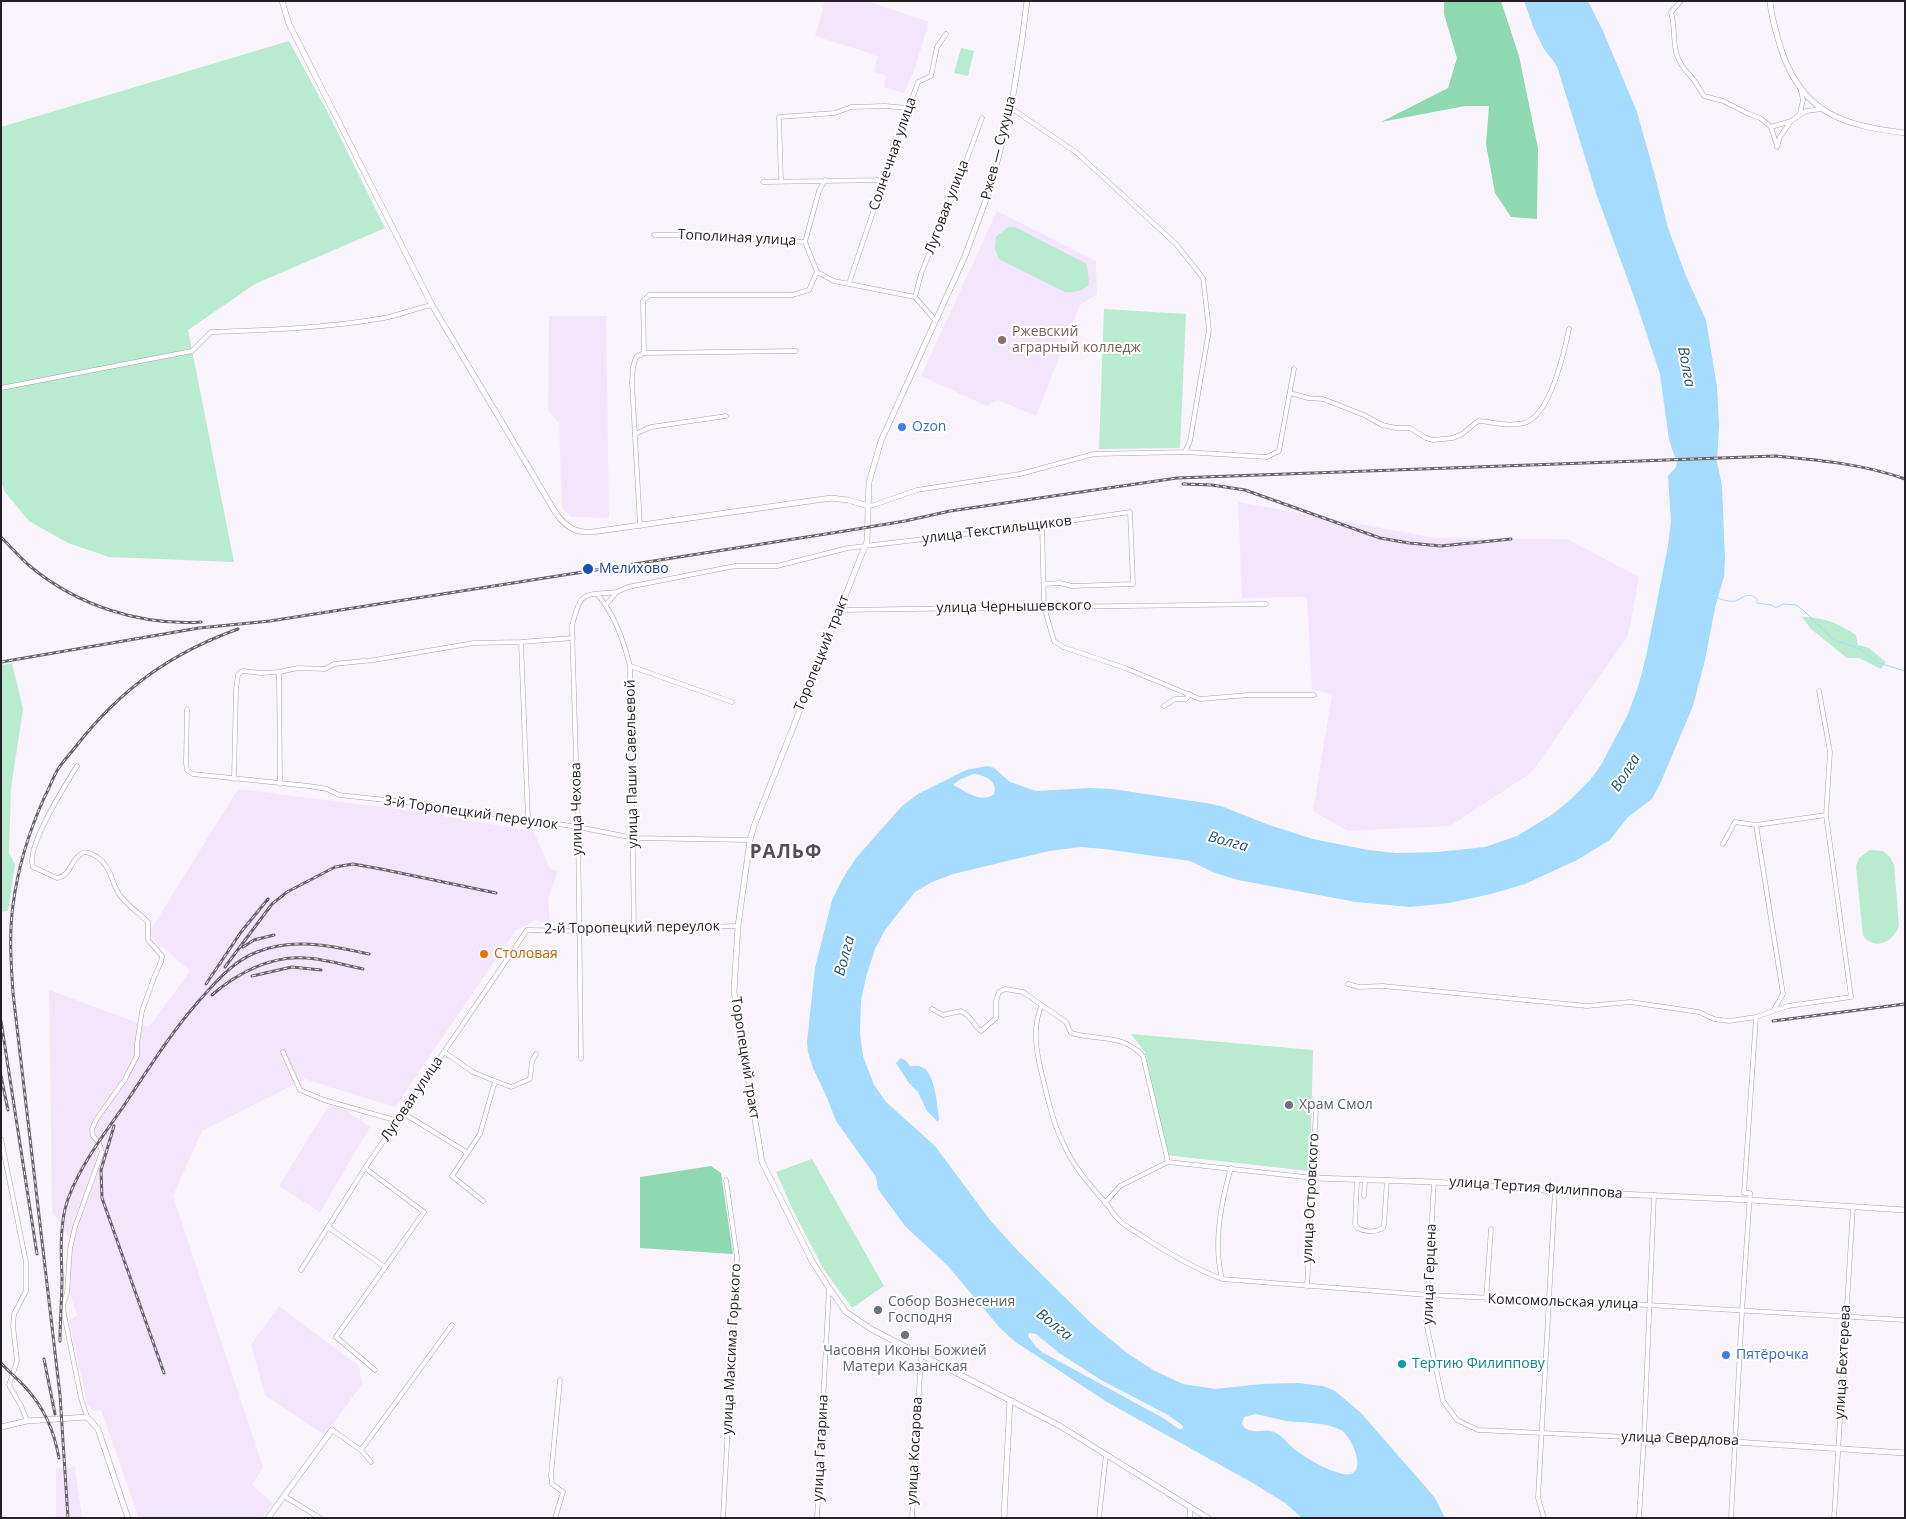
<!DOCTYPE html>
<meta charset="utf-8">
<style>
body{margin:0}
#map{position:relative;width:1906px;height:1519px;overflow:hidden;background:#f9f4fc;font-family:"Open Sans",sans-serif}
canvas{display:block}
.frame{position:absolute;inset:0;border:2px solid #252028;pointer-events:none}
</style>
<div id="map">
<canvas width="1906" height="1519"></canvas>
<div class="frame"></div>
</div>
<script>
const context = document.querySelector('canvas').getContext('2d');
context.lineJoin = 'round';
function fill(path, color) {
  context.fillStyle = color;
  context.fill(path, 'evenodd');
}
function strokePath(path, color, width, dash) {
  context.strokeStyle = color;
  context.lineWidth = width;
  context.lineCap = dash ? 'butt' : 'round';
  context.setLineDash(dash || []);
  context.stroke(path);
}
function label(font, color, halo, rows, align = 'center') {
  context.font = font + ' "Open Sans",sans-serif';
  context.lineWidth = 4;
  context.setLineDash([]);
  context.textBaseline = 'middle';
  context.strokeStyle = halo;
  context.fillStyle = color;
  for (const [text, x, y, turn = 0] of rows) {
    context.save();
    context.translate(x, y);
    context.rotate((+turn || 0) * Math.PI / 180);
    context.textAlign = isNaN(turn) ? turn : align;
    if (halo) context.strokeText(text, 0, 0);
    context.fillText(text, 0, 0);
    context.restore();
  }
}
fill(new Path2D(`
 M825,1H867L929,22L914,71L904,93L884,87L886,76L874,71L878,56L815,36Z
 M997,211L1096,261L1097,294L1080,305L1036,416L998,400L987,406L921,376Z
 M549,316H606L609,518L572,517L562,508L559,423L548,410Z
 M1238,502L1436,538L1567,539L1639,577L1628,636L1531,773L1450,826L1348,831L1313,811L1332,694L1312,690L1307,597L1242,598Z
 M238,789L420,812L534,832L549,867L558,872L548,898L550,924L536,920L515,931L395,1107L305,1079L202,1131L173,1196L263,1467L252,1485L273,1503L262,1518H139L101,1410L93,1411L87,1403L69,1321L77,1315L70,1294L72,1243L52,1212L49,990L149,1027L190,971L148,934Z
 M329,1105L345,1109L370,1127L320,1212L279,1186Z
 M279,1306L359,1366L362,1384L325,1435L265,1395L251,1345Z
 M75,1467L82,1518H56V1468Z`), '#f3e5fc');
fill(new Path2D(`
 M289,41L326,109L385,228L255,284L188,330L234,562L109,557L68,543L29,521L5,492L1,481V127Z
 M961,48L974,51L968,76L954,73Z
 M1008,227H1015L1083,262L1087,265L1089,284C1083,291 1075,293 1065,292L999,259L995,249L996,237Z
 M1104,309L1186,314L1180,448L1099,449Z
 M1802,617C1823,617 1838,623 1856,635L1858,645L1869,648L1886,662L1881,669L1859,658H1847L1811,629Z
 M12,663L23,709L11,788L9,853L15,864L8,911L1,912V665Z
 M1870,850L1883,851L1890,857L1894,865L1899,926C1893,942 1876,951 1863,936L1856,866L1859,858Z
 M1131,1034L1313,1050L1310,1171L1166,1155L1145,1052Z
 M812,1159L884,1286L852,1308L824,1270L792,1208L776,1172Z`), '#b8ebcf');
fill(new Path2D(`
 M1444,1H1501L1519,56L1538,148L1537,219L1511,217L1495,193L1486,144L1489,106H1465L1381,122L1448,88L1457,58L1444,14Z
 M711,1166L721,1173L733,1254L640,1248V1177Z`), '#8ed9b2');
fill(new Path2D(`
 M1524,1H1588L1603,31L1637,112L1655,176L1668,228L1686,276L1706,320L1717,387L1719,426L1717,462L1722,486L1725,560L1724,576L1715,608L1705,660L1693,706L1660,784L1652,799L1628,817L1610,840L1577,860L1525,884L1491,894L1449,903L1410,907L1356,902L1238,880L1215,873L1190,861L1104,849L1081,847L1049,851L953,874L932,882L915,892L885,930L875,949L866,977L861,1001L860,1034L863,1056L874,1085L886,1102L935,1146L990,1220L1017,1250L1092,1324L1127,1353L1153,1370L1183,1384L1215,1389L1262,1384L1298,1383L1323,1386L1335,1391L1361,1413L1417,1477L1435,1498L1445,1518H1302L1285,1503L1251,1482L1107,1402L1014,1341L999,1327L948,1266L905,1226L878,1189L876,1177L836,1121L828,1100L813,1068L808,1052L807,1042L815,968L832,900L843,878L856,858L902,806L918,794L966,770L988,766L994,768L1010,782L1036,791L1090,788L1112,789L1206,803L1221,806L1269,825L1313,839L1368,850L1396,853L1438,852L1485,847L1517,836L1553,814L1571,799L1590,780L1601,765L1628,714L1638,687L1646,657L1668,546L1671,521L1668,476L1676,467L1677,463L1669,440L1660,374L1637,305L1596,193L1557,66L1544,49L1534,29ZM973,774C985,775 998,781 994,794C980,804 966,791 953,785L959,780ZM1029,1333L1036,1334L1059,1353L1101,1380L1168,1415L1183,1426V1429H1179L1163,1418L1042,1352L1036,1347L1028,1336ZM1256,1414C1266,1416 1276,1419 1286,1421C1304,1423 1323,1422 1339,1429C1354,1436 1369,1479 1344,1474C1327,1471 1307,1459 1293,1448C1287,1443 1283,1436 1276,1433C1265,1427 1249,1437 1242,1424L1244,1417Z
 M901,1058L906,1061L910,1066C914,1066 919,1065 922,1067C935,1072 937,1105 939,1118L938,1122L927,1111L918,1092L909,1083L896,1063Z`), '#a4dbfe');
strokePath(new Path2D(`
 M1718,598C1723,600 1729,602 1735,601C1744,598 1747,591 1757,599V603L1771,605L1776,608L1783,604L1796,605L1803,610L1834,640L1860,649L1879,663L1905,671`), '#a4dbfe', 1);
const street = new Path2D(`
 M1681,1L1671,12C1675,26 1673,39 1676,52C1679,64 1685,70 1693,79C1697,84 1700,90 1704,96L1723,101L1749,114L1760,118L1771,127
 M1011,108L1077,153L1176,244L1203,278L1209,330L1190,441L1185,452
 M1800,113L1803,100L1801,91
 M1771,127L1791,121L1806,111L1822,109
 M1771,127L1777,146
 M1777,147L1780,137L1791,121
 M781,181L779,117L835,113L851,107L885,106L908,108
 M763,182L885,180
 M654,235H689L805,242L817,272L834,281L915,297L935,320
 M805,242L819,191L825,180
 M849,283L887,171L894,141L905,119L918,82L931,76L937,47L946,34
 M915,297L921,274L958,183L982,118
 M644,353L643,301L649,295H792L809,290L817,272
 M1,388L192,351L211,332C268,330 327,328 384,318C400,315 416,308 432,305
 M1290,393L1308,398L1323,399L1364,415L1382,425L1396,428H1410L1426,438L1433,440L1453,438L1462,434L1478,421C1494,422 1508,427 1524,423C1550,416 1564,353 1569,329
 M635,434L651,427L726,416
 M868,506L874,505L917,490L1020,474L1094,454L1185,452L1267,457L1279,451L1294,369
 M1042,525L1044,607L1054,641L1063,647L1125,668L1200,699L1249,695H1314
 M640,526L632,382L633,367L636,357L644,353L796,351
 M597,594C615,615 623,639 630,666L634,929
 M606,605L617,592L628,587L735,566H777L848,548L1042,525L1130,512L1133,584L1072,586L1060,583L1044,584
 M839,610L1266,604
 M521,642L528,820
 M630,666L732,702
 M279,672L280,784
 M1164,706L1175,699H1186L1190,694
 M187,709L186,763L187,770L193,774L309,786L327,789L339,795L432,805L578,827L634,838L750,840
 M77,766C66,784 25,848 33,867L57,878C72,875 70,860 81,854C84,851 88,852 92,854C114,865 110,885 122,898C130,907 140,914 148,922V940L162,956L161,962L155,975L142,1011L137,1044V1056L125,1079L96,1120L92,1129L93,1136L99,1143L102,1152L75,1227L70,1249L67,1293L63,1305L64,1314L81,1398L87,1417
 M234,779L236,689L238,675L242,671L261,673L279,672L298,668L325,669L334,664L374,660L474,643L521,642L573,638
 M1756,825L1783,994L1773,1011
 M1723,844L1735,822L1756,825L1826,815
 M1348,984L1359,987L1383,986L1587,1006L1630,1002L1699,1012L1714,1019L1729,1021L1756,1017L1744,1193H1750L1742,1311L1731,1518
 M1042,1005C1030,1030 1038,1059 1044,1083C1049,1104 1054,1125 1064,1145C1073,1166 1090,1186 1106,1203C1111,1209 1114,1216 1120,1221C1126,1227 1135,1231 1142,1236C1168,1253 1193,1268 1222,1279L1428,1295L1648,1305L1905,1320
 M932,1009L943,1015L961,1011C974,1018 972,1024 981,1031L996,1018V1001L999,992L1005,989L1023,992L1066,1022L1071,1033C1098,1041 1122,1033 1143,1056L1168,1162
 M1756,1017L1788,1006L1851,997L1826,815L1830,752L1819,691
 M283,1052L300,1090L324,1100L398,1121
 M444,1052L473,1072L495,1081
 M581,1059L578,827L572,626C581,589 583,596 617,592
 M403,1113L468,1153
 M1,1139L26,1262V1291L14,1314L13,1326L17,1361L9,1385L21,1406L27,1421
 M1168,1162L1314,1178
 M365,1168L424,1212L336,1337L375,1370
 M1357,1179L1355,1224L1357,1228C1365,1232 1375,1233 1383,1228L1384,1224L1387,1180
 M1434,1182L1426,1322L1443,1401L1457,1420L1478,1430L1735,1442
 M1364,1196L1365,1180
 M483,1201L452,1176L480,1134L495,1081L511,1087L530,1079L532,1061L536,1054
 M1105,1203L1120,1186L1168,1162
 M329,1228L385,1267
 M301,1270L365,1168L527,930L578,931L738,926
 M1222,1279C1213,1244 1221,1202 1231,1168
 M1307,1287L1316,1108
 M1486,1299L1491,1229
 M332,1430L361,1450L371,1462
 M361,1450L452,1325
 M284,1496L320,1518
 M555,1518L563,1492L552,1484L551,1475L560,1380
 M723,1518L737,1257L726,1180
 M817,1518L829,1288
 M912,1518L921,1355
 M1099,1518L1106,1454
 M1190,1518V1507
 M1544,1518L1538,1498L1555,1191
 M1639,1518L1644,1438L1654,1195
 M1834,1518L1853,1206`);
const secondary = new Path2D(`
 M282,1L289,24L432,305L557,515C567,527 575,533 592,532L831,498L848,500L868,506
 M1027,1L1022,40L1011,108L990,189L965,256L881,441L869,482L867,541L754,826L750,840L738,926L734,991L762,1162L812,1261L829,1288L846,1312L871,1329L1060,1426L1208,1518
 M1770,1C1771,17 1776,31 1780,46C1801,113 1841,125 1905,133
 M1314,1178L1434,1182L1555,1191L1750,1200L1905,1210
 M1,1427L27,1421L87,1417L98,1429L128,1518
 M1735,1442L1905,1453
 M268,1518L332,1430
 M1004,1518L1010,1400`);
strokePath(street, '#a99db1', 5);
strokePath(secondary, '#a99db1', 6);
strokePath(street, '#fff', 4);
strokePath(secondary, '#fff', 5);
const rail = new Path2D(`
 M1183,484L1212,485L1245,490L1380,538L1409,543L1441,546L1511,539
 M1,537C11,547 20,558 31,567C77,605 140,626 201,622
 M1,662L199,628L270,621L845,531L905,521L950,511L1177,478L1775,456C1819,460 1863,464 1905,479
 M243,947L254,940L274,935
 M225,967L272,904L287,892L335,867L353,864L381,869L496,893
 M252,976L292,967L321,970
 M206,984L241,932L268,899
 M212,995C237,973 272,955 306,958C325,959 344,965 363,969
 M1,1021L37,1254
 M1773,1021L1905,1004
 M1,1076L8,1110
 M114,1126L101,1170L102,1198L164,1373
 M60,1341C60,1320 62,1299 62,1277C61,1254 60,1232 65,1209C74,1174 102,1137 123,1107C149,1068 173,1029 205,994C220,977 236,960 257,952C294,937 332,946 369,954
 M44,1359L55,1414
 M1,1363C9,1372 18,1379 26,1388C45,1409 54,1431 59,1458
 M68,1518L60,1395L13,993C11,964 9,934 13,905C18,867 29,831 45,796C50,787 53,777 58,769C64,760 71,753 77,745C121,689 171,653 238,629`);
strokePath(rail, '#69646c', 3);
strokePath(rail, '#fff', 1, [4]);
for (const [x, y, r, color] of [
 [1002,340,5,"#8d6e63"],
 [902,427,5,"#3f7fe0"],
 [588,569,6,"#1a4fb4"],
 [484,954,5,"#e8710a"],
 [1289,1105,5,"#6b7280"],
 [878,1310,5,"#6b7280"],
 [905,1335,5,"#6b7280"],
 [1726,1355,5,"#3f7fe0"],
 [1402,1364,5,"#0f9aa8"]
]) {
  const dot = new Path2D();
  dot.arc(x, y, r, 0, 2 * Math.PI);
  context.fillStyle = color;
  context.fill(dot);
  strokePath(dot, '#fff', 2);
}
label('14px', '#252028', '#fff', [
 ["Ржев — Сухуша",999,148,-76],
 ["Солнечная улица",893,154,-71],
 ["Луговая улица",947,207,-69],
 ["Тополиная улица",737,238,3],
 ["улица Текстильщиков",997,530,-7],
 ["улица Чернышевского",1014,607,-1],
 ["Торопецкий тракт",822,653,-68],
 ["улица Паши Савельевой",632,764,-91],
 ["улица Чехова",577,809,-91],
 ["3-й Торопецкий переулок",471,813,8],
 ["2-й Торопецкий переулок",632,928,-1],
 ["Торопецкий тракт",745,1058,81],
 ["Луговая улица",412,1099,-56],
 ["улица Тертия Филиппова",1536,1188,4],
 ["улица Островского",1311,1198,-87],
 ["улица Герцена",1430,1274,-88],
 ["Комсомольская улица",1563,1302,2],
 ["улица Максима Горького",732,1349,-87],
 ["улица Бехтерева",1843,1362,-87],
 ["улица Свердлова",1680,1439,2],
 ["улица Гагарина",821,1448,-87],
 ["улица Косарова",915,1451,-87]
]);
label('14px', '#785e54', '#fff', [
 ["Ржевский",1012,332],
 ["аграрный колледж",1012,348]
], 'left');
label('14px', '#366cbe', '#fff', [
 ["Ozon",912,427],
 ["Пятёрочка",1736,1355]
], 'left');
label('14px', '#164399', '#fff', [
 ["Мелихово",599,569]
], 'left');
label('14px', '#c56008', '#fff', [
 ["Столовая",494,954]
], 'left');
label('14px', '#5b616d', '#fff', [
 ["Храм Смол",1299,1105],
 ["Собор Вознесения",888,1302],
 ["Господня",888,1318],
 ["Часовня Иконы Божией",905,1351,"center"],
 ["Матери Казанская",905,1367,"center"]
], 'left');
label('14px', '#0d838f', '#fff', [
 ["Тертию Филиппову",1412,1364]
], 'left');
label('italic 15px', '#235775', '#fff', [
 ["Волга",1686,367,79],
 ["Волга",1626,773,-57],
 ["Волга",1228,842,15],
 ["Волга",845,956,-75],
 ["Волга",1054,1325,38]
]);
context.letterSpacing = '1px';
label('bold 19px', '#574c5e', '#fff', [
 ["РАЛЬФ",786,853]
]);
context.letterSpacing = '0px';
</script>
